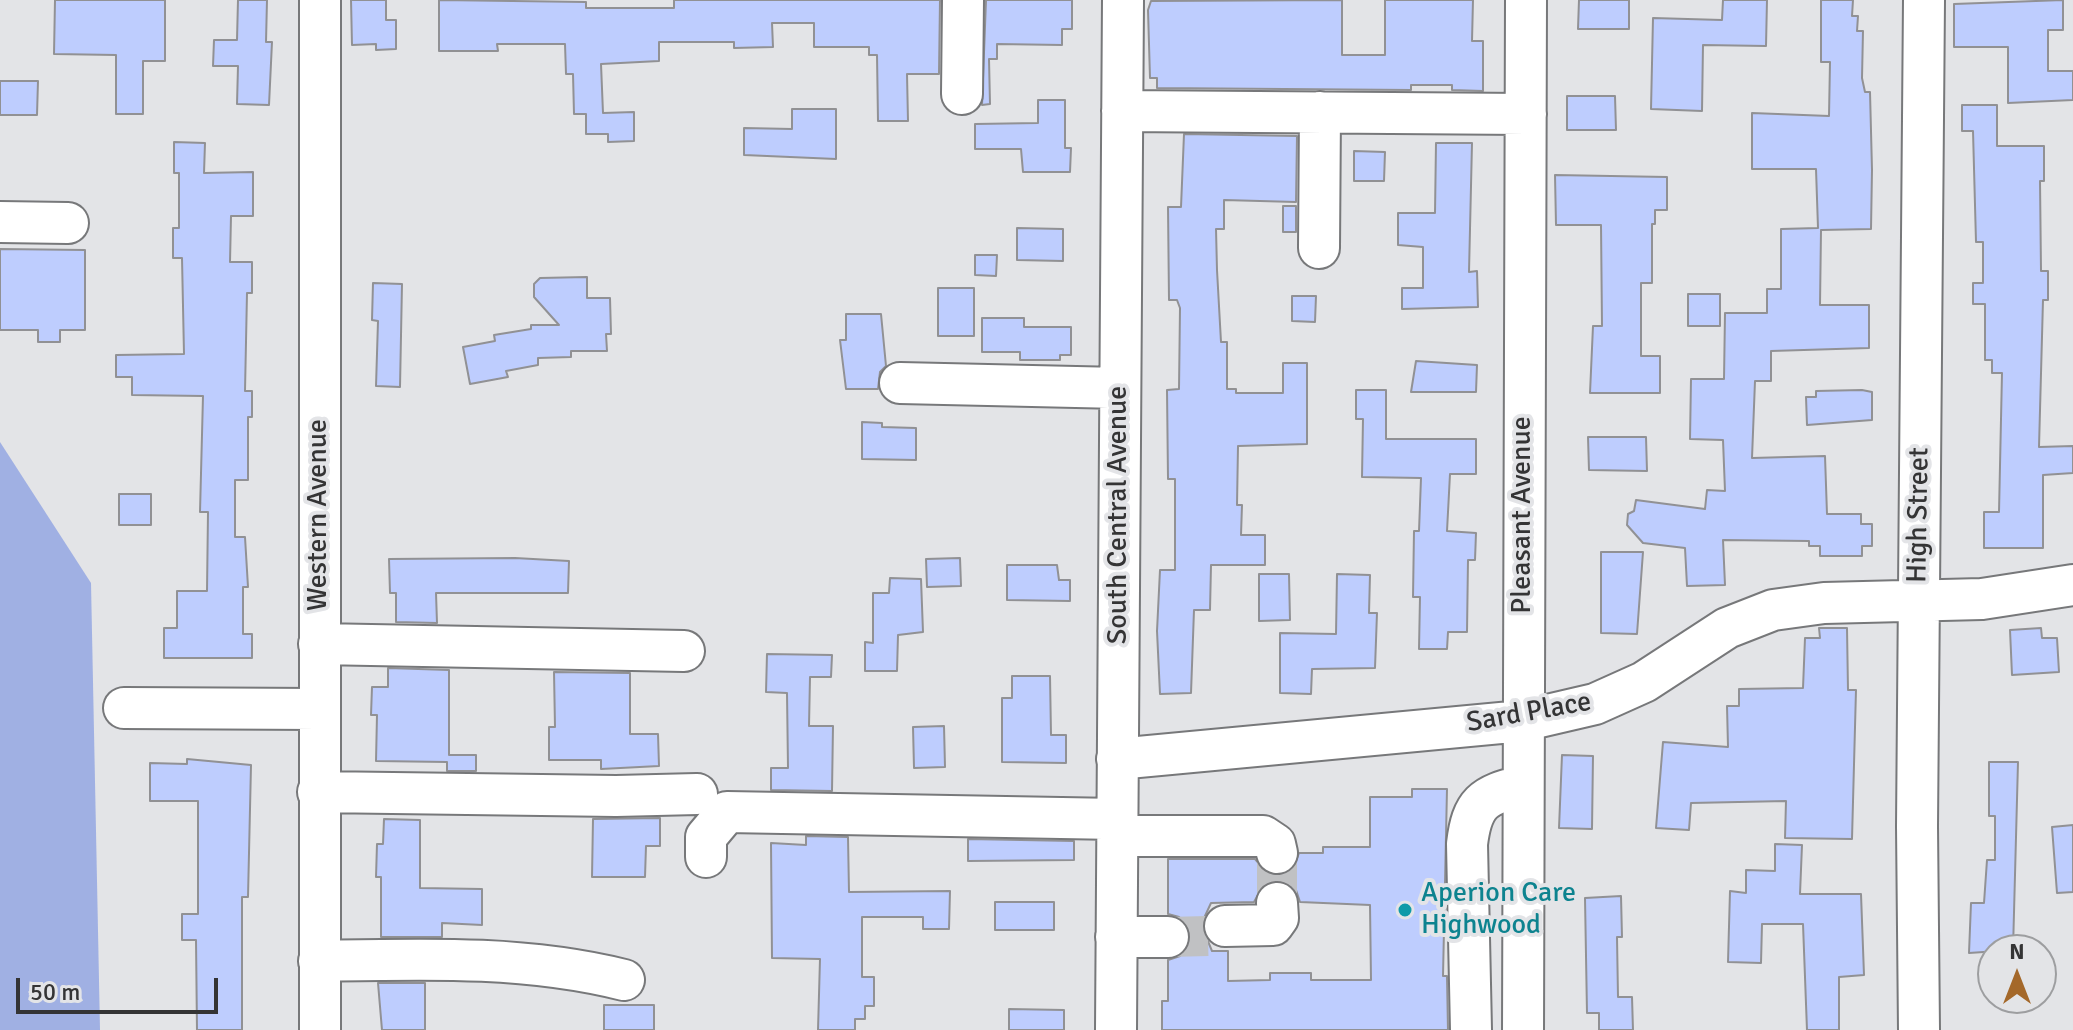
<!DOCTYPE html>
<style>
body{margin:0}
#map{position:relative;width:2073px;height:1030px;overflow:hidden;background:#e3e4e7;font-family:Signika,sans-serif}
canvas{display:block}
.north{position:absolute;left:1977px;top:934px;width:80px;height:80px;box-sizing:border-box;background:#e3e4e7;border:2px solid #9d9ea0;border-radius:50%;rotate:0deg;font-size:22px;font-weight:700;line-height:32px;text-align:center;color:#343435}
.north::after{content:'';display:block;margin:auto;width:28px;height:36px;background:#a4682a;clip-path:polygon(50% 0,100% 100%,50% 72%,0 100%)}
.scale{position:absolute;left:16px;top:978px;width:202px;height:36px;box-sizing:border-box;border:4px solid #343435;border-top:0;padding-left:10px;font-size:24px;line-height:28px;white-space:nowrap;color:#343435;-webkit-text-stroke:6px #e3e4e7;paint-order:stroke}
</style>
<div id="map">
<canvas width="2073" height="1030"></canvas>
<div class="north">N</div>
<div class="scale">50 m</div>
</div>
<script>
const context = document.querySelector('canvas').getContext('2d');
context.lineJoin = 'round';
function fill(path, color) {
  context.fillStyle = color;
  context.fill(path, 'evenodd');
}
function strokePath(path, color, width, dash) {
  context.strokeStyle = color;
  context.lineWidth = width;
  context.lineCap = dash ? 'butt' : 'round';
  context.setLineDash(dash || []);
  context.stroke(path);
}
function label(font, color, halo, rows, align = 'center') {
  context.font = font + ' Signika,sans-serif';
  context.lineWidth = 8;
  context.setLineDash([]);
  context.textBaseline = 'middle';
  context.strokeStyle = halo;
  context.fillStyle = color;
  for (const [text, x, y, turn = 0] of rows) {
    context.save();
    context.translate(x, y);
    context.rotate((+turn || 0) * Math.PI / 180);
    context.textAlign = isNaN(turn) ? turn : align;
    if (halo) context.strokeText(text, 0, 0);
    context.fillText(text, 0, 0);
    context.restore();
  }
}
fill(new Path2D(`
 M0,442L91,583L100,1030H0Z`), '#a0b0e3');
const building = new Path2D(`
 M55,0H165V61H143V114H116V55L54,54Z
 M238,0H267L266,42H272L269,105L237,104L238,66H213L214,40H237Z
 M351,0H386V20H396V49L376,50V44L352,45Z
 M439,0L586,2V8H674V0H940L939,74H907L908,121H878L877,55H869V47H814V23H772L773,47L734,48V42H659V61L601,64L603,113L634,112V141L608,142V134H586V114H574L573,74H566L565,44H497L498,51H439Z
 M986,0H1072V29H1062V45L997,44V59H989L990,104L982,105Z
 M1342,0V55H1385V0H1473L1472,41H1483V91L1452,90V85H1411V90L1157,88V78H1150L1148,10L1151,1Z
 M1579,0H1629V29H1578Z
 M1723,0H1767L1766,46L1703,45L1702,111L1651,109L1653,18L1722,20Z
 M1821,0H1853L1852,16H1858L1857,31H1863L1862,78L1865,92H1870L1872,170L1871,229L1821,230L1820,305H1869V348L1771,351V381H1755L1752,458L1825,456L1827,514H1861V524H1872V546H1862V556H1820V546H1809V541L1723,540L1725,585L1687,586L1685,548L1643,543L1627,525L1628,514L1634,511L1636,500L1705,509L1707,490L1725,491L1723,440L1690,439L1691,379H1724L1725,313H1767V289H1781V229L1818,228L1816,169H1752V113L1829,116L1830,62H1821Z
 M2063,0V30H2048V71H2073V100L2008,103V47H1954V4Z
 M0,81H38L37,115H0Z
 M1567,96H1615L1616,130H1567Z
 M1038,100H1065V148H1071L1070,172H1023L1021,149H975V124L1038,123Z
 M1962,105H1997V146H2044V181H2040L2041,271H2048V300H2043L2039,447L2073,446V473L2043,475V548H1984V512H1999L2002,373H1992V360H1985V304H1973V283H1983V242H1976L1973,131H1962Z
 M792,109H836V159L744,155V128L792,129Z
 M1184,134L1297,136L1296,202L1224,200V229H1216L1217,270L1221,342H1227V389H1236V393H1283V363H1307V444L1238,446L1237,505H1242L1241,535H1265V565H1211L1210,610H1194L1191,693L1160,694L1157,631L1160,570H1175V479H1168L1167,390L1179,389L1180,308L1177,300H1169L1168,207H1181Z
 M174,142L205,143L204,173L253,172V216H231L230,262H252V293H247L245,391H252V417H248V480H235V537H245L248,587H243V634H252V658H164V628H177V591H207L208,512H200L203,396L132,395V377H116V355L184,354L182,258H173V228H179V173H174Z
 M1436,143H1472L1469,272L1477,271L1478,307L1402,309V288H1423V247L1398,245V213H1435Z
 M1354,151L1385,152L1384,181H1354Z
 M1555,175L1667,177V210H1655V224H1652V283H1641V356H1660V393H1590L1593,326H1602L1601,225H1556Z
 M1283,206H1296V232H1283Z
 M1017,228L1063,229V261L1017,260Z
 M0,249L85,250V330H60V342H38V330H0Z
 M975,255H997L996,276L975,275Z
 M587,277V298H610L611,334H606L607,351H571V357L538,358V365L506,371L508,377L470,384L463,347L495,341L494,335L531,329V325H559L534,297V284L540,278Z
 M373,283L402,284L400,387L376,386L378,321L372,320Z
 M938,288H974V336H938Z
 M1688,294H1720V326H1688Z
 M1292,296H1316L1315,322L1292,321Z
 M846,314H881L886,366L880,372L878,389H846L840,340H846Z
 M982,318H1024V327H1071V355H1060V360H1020V352H982Z
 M1416,361L1477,365L1476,392H1411Z
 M1356,390H1386V439H1476V474H1450L1447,531L1476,533L1475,560H1468L1467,632H1448L1447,649H1419L1420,597H1413L1414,531H1419L1421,478L1362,477L1363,419H1356Z
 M1862,390L1872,392V420L1807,425L1806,397H1816V391Z
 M862,422L882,423V427L916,428V460L862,459Z
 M1588,437H1646L1647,471L1589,470Z
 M119,494H151V525H119Z
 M1601,552H1643L1637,634L1601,633Z
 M515,558L569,561L568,593H436L437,623L396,622V593H390L389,559Z
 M960,558L961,586L927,587L926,559Z
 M1007,565H1057L1059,580H1070V601L1007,600Z
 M1259,574H1289L1290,620L1259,621Z
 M1337,574L1370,575L1369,613H1377L1375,668L1312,669L1311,694L1280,693V633L1336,634Z
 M890,578L921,579L923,632L898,635L897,671H865V642L873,643V593H889Z
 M1819,628H1847L1848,690H1856L1852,839L1785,838L1786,801L1691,803L1689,830L1656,828L1663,742L1728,747L1727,706H1739V689L1803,688L1805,638H1820Z
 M2041,628L2042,638H2057L2059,672L2012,675L2010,630Z
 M767,654L832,655L831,677H810L809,726H833L832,791L771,790V768H788L787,693L766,692Z
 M388,668L449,670V755H476V771H447V762L376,761L377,715H371L372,687H388Z
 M554,672L630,673V734H658L659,766L601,769V760H549V727H555Z
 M1012,676H1050L1051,735H1066V763L1002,762V698H1012Z
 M944,726L945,767L914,768L913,727Z
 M1562,755L1593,756L1592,829L1559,828Z
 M187,759L251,765L248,897H242V1030H197L196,940H182V914H198V801H150V763L187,764Z
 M1989,762H2018L2013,950L1969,953L1971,903H1984L1987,860H1995V816H1989Z
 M1412,789H1447L1443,976H1447L1448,1030H1162V1001H1168V960L1180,956L1191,938L1187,925L1179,917L1168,914V859H1255L1269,875H1283L1293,869L1299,853H1323V847H1370V797H1412ZM1276,880L1296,890L1300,902L1370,905L1371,980H1311V973H1270V980L1228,981V951H1212L1202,927L1205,916L1211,903L1254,902L1264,884Z
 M660,818V846H646L645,877H592L593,819Z
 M384,819L420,820V888L482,889V925L442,923V937H381V877H376L377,844H383Z
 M2073,825V892L2057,893L2052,827Z
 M806,836L848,837L849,892L950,891L949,929H923V917H862V977H874V1006H865V1019H855V1030H818L820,959L772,958L771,843L806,845Z
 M968,839L1074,841V860L968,861Z
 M1775,844L1802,845L1800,894H1861L1864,975L1839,977V1030H1807L1803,924H1762L1761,963L1728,962L1730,891L1746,893V870L1775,871Z
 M1621,896L1622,937H1617L1618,997H1632L1633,1030H1599V1013H1587L1585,898Z
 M995,902H1054V930H995Z
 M378,983H425V1030H382Z
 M604,1005H654V1030H604Z
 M1009,1009L1064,1010V1030H1009Z`);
fill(building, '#becdfe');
strokePath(building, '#919194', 2);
strokePath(new Path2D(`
 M1277,853V903
 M1168,937L1212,936`), '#c0c1c3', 40, [40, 20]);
const minor = new Path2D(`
 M320,0V1030
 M962,94L963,0
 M1122,111L1526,114
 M0,222L68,223
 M1319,248L1320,112
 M900,383L1120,388
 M319,644L684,651
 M124,708L318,709
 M1117,759L1522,721L1595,704L1644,682L1727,628L1773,610L1824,603L1982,599L2073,585
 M318,792L616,796L697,794
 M1117,836H1263L1275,844L1277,853
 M706,857V837L727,812L1117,819
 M1225,926L1273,925L1278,918L1277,903
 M1116,937H1168
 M319,961C421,959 524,955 624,980
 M1116,1030L1123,0
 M1471,1030L1467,844C1472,803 1483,795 1522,786
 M1523,1030L1526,0
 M1919,1030L1917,826L1924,0`);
strokePath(minor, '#77787a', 44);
strokePath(minor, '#fff', 40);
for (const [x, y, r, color] of [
 [1405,910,8,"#0f9aa8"]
]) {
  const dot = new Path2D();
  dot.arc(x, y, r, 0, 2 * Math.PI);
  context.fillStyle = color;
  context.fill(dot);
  strokePath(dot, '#e3e4e7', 3);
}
label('28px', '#343435', '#e3e4e7', [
 ["Western Avenue",319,515,-90],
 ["South Central Avenue",1119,515,-90],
 ["Pleasant Avenue",1523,515,-90],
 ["High Street",1919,515,-89],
 ["Sard Place",1529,713,-10]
]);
label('28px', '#0d838f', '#e3e4e7', [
 ["Aperion Care",1421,894],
 ["Highwood",1421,926]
], 'left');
</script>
